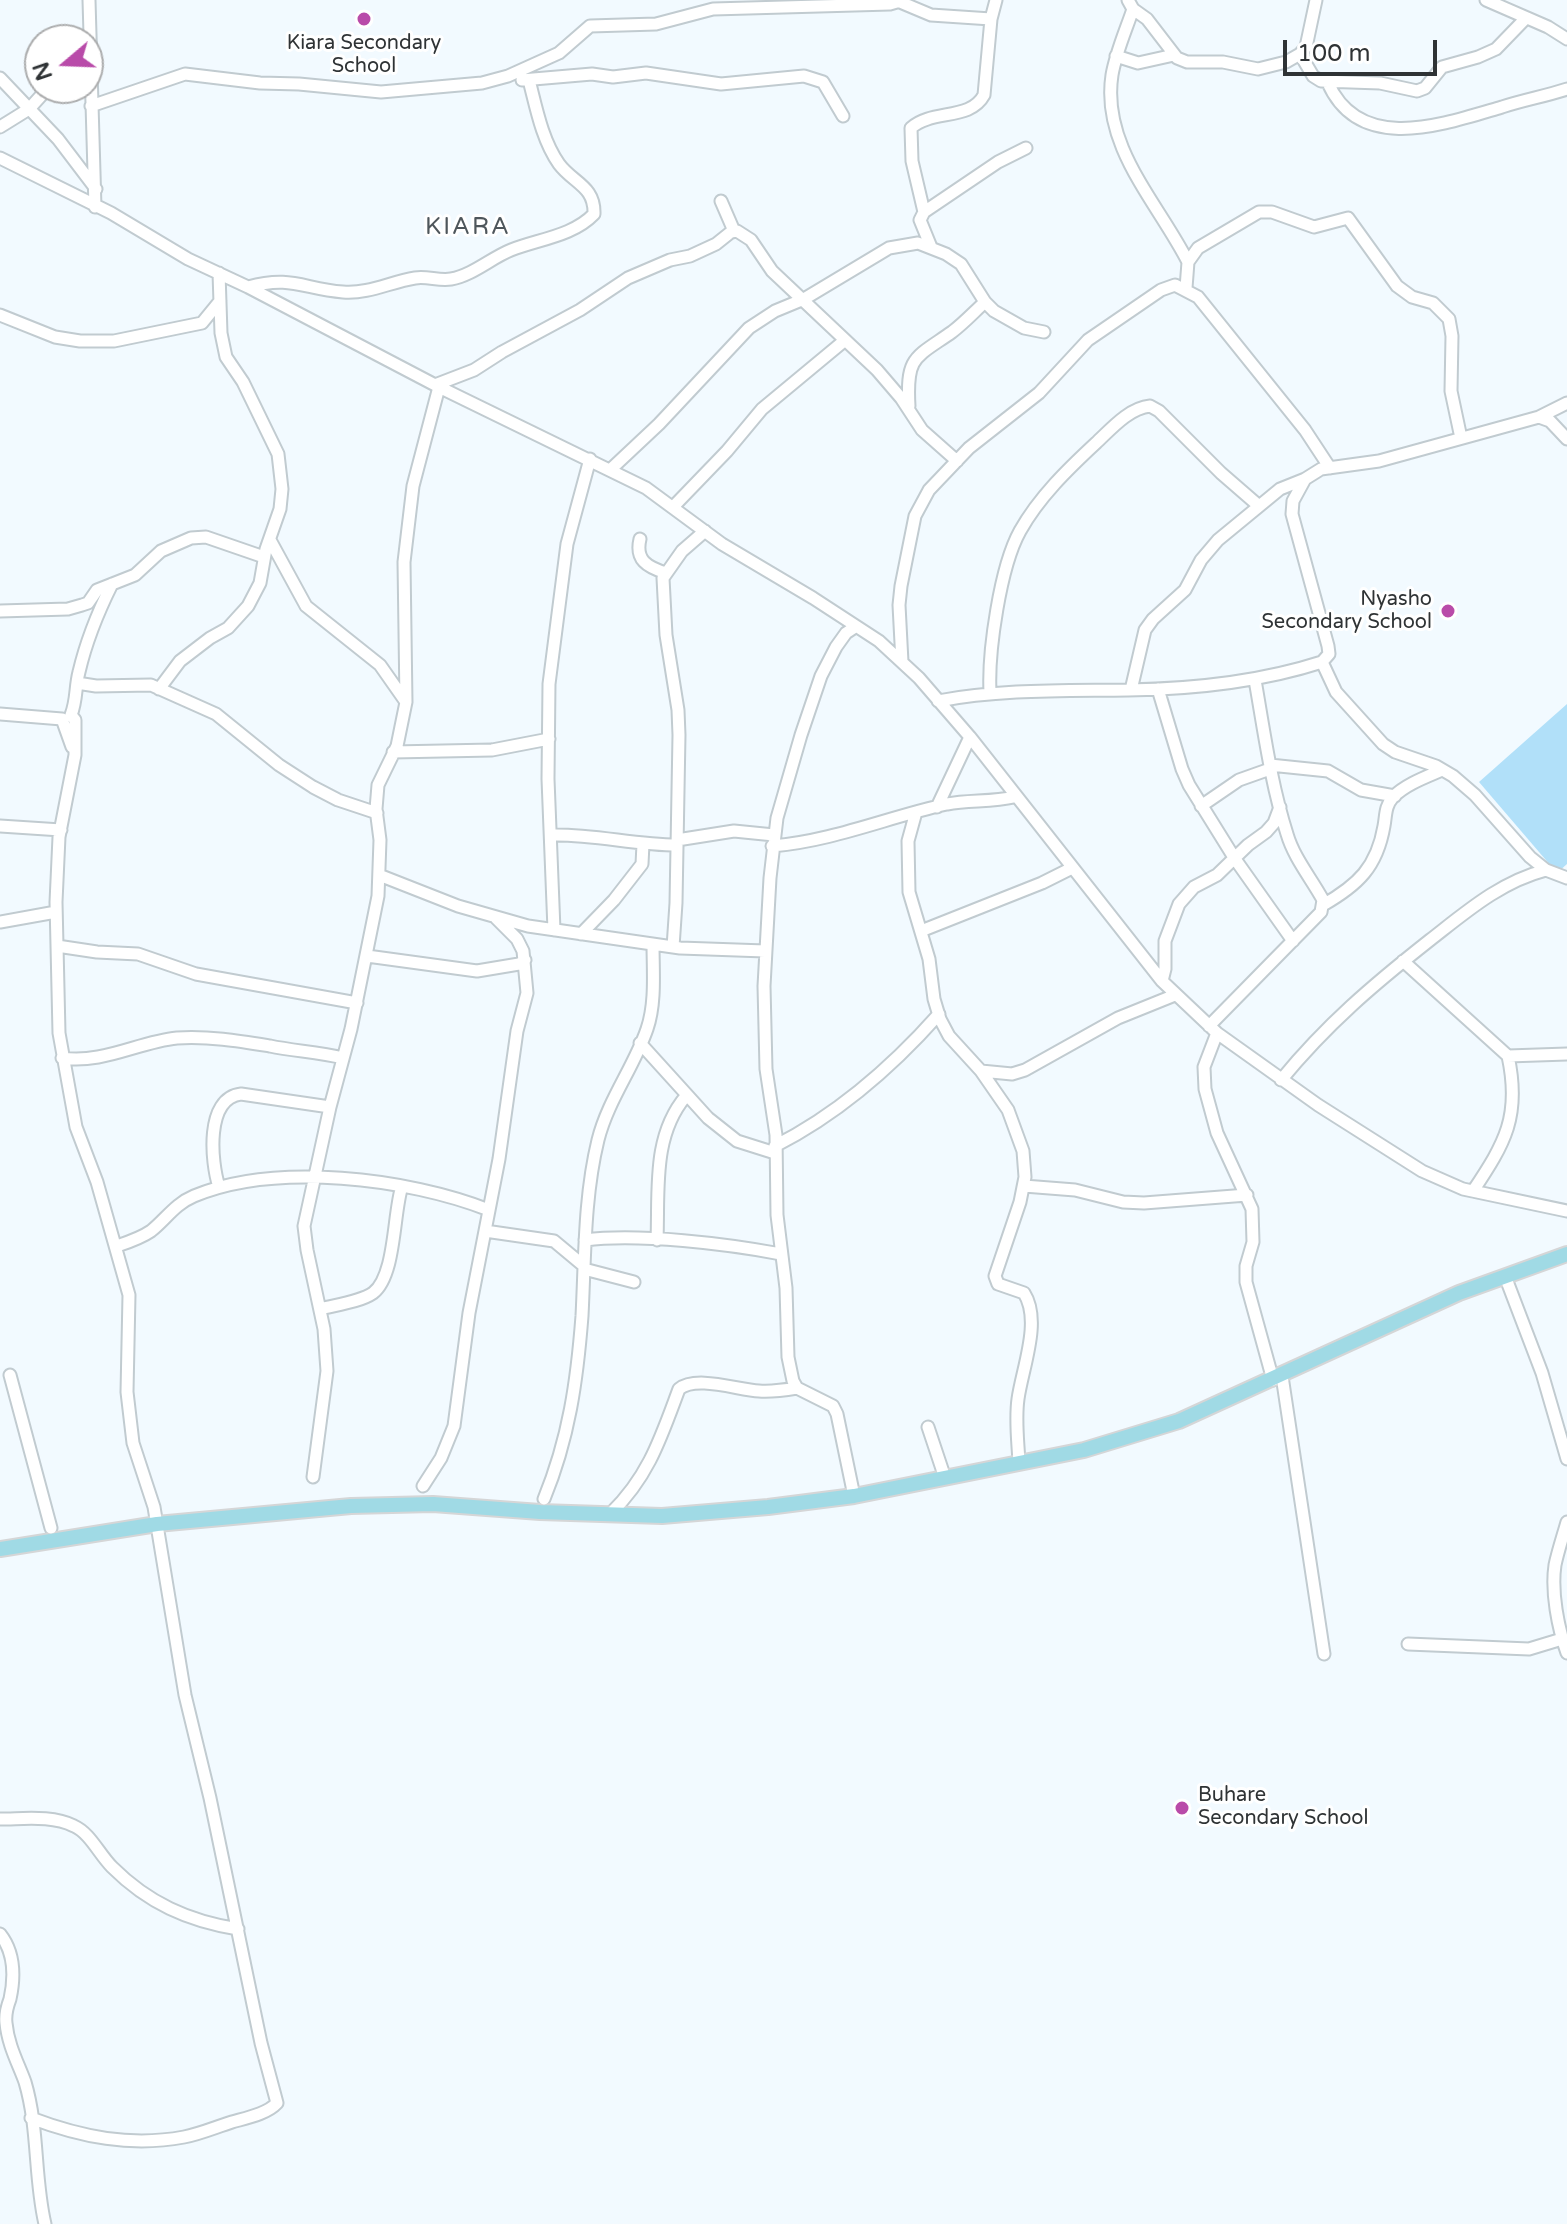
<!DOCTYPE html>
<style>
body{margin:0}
#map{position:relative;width:1567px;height:2224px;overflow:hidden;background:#f2faff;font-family:"Varela Round",sans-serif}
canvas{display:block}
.north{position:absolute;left:24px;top:24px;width:80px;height:80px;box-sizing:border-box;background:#fff;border:2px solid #acadae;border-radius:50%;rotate:251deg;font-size:22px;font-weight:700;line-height:32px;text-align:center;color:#2f3335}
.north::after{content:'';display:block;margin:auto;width:28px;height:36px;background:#b94ba9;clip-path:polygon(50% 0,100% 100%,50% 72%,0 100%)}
.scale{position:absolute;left:1283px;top:40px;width:154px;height:36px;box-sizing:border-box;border:4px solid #2f3335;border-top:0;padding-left:10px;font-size:24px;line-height:28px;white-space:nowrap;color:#2f3335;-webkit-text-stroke:6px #fff;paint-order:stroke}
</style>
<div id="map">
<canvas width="1567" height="2224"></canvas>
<div class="north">N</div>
<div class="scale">100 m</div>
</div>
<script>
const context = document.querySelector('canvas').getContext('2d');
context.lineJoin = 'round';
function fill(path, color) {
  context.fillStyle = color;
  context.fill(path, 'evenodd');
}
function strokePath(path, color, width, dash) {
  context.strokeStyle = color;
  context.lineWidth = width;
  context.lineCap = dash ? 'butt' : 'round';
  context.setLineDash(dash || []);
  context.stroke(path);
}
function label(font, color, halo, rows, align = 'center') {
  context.font = font + ' "Varela Round",sans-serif';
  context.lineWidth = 6;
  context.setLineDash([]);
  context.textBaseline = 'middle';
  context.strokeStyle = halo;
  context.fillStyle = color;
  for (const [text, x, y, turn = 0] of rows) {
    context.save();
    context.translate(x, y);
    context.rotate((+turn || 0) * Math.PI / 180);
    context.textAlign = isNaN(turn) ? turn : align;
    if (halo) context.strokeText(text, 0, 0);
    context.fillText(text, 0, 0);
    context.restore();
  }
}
fill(new Path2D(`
 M1567,704V864L1557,873L1479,782Z`), '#b1e0f9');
const minor = new Path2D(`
 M89,0L95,207
 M1128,0L1133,9C1126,30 1116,52 1112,75C1101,146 1158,203 1188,262
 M1486,0L1548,27L1567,39
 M900,2L931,15L991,19
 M1133,9L1147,19L1177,58L1187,62H1223L1258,69L1286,62L1300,54L1306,47L1316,0
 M1300,54L1313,76L1321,81L1380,83L1417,91L1425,88L1442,67L1478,57L1496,49L1526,18
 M1116,56L1138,63L1174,55
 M0,78L58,139L96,189
 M522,80L592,74L613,77L646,73L721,84L804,76L823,82L843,116
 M1328,83C1360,155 1444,124 1502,107C1523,100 1546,96 1567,89
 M91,106L185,74L260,83L299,84L381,92L482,83L508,76L559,53L590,26L656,24L713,9L890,4L904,0
 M0,127L29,109L48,88
 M0,158L111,213L188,259L248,287L439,387L646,488L722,544L813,598L879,641L919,678L970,737L1162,981L1217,1033L1318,1105L1422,1171L1463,1189L1567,1211
 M721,201L734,231
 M924,212L912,161L911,128C932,109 970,121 984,95L991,19L996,0
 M931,247L920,220L924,212L998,162L1026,148
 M248,287C292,275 303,289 343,292C369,294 390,282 415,278C427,276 439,281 451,279C473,275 491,258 511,250C539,239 573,236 594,214C595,186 573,183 559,164C542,140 536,107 529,80
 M1186,288L1188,262L1198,248L1259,212H1272L1314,227L1348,218L1397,286L1412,297L1433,303L1449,319L1452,336L1451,391L1461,438
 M0,315L55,337L80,341H114L202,323L220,301
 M435,385L474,370L502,352L580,310L628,278L670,260L690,256L716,244L731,232L737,231L751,240L772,271L877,370L901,398L922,430L957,461
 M909,406C906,356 915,358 952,332C964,323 974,312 985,302
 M1539,417L1567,403
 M610,470L659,424L749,328L775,311L804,299L889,248L918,243L946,254L961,264L985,302L994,311L1024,328L1044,332
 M673,507L727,451L762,409L844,341
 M640,539C635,560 647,567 666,573
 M270,540L306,606L380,665L406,702
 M0,611L68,609L82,605L88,603L97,590L135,575L161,551L191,538L206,537L264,557
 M902,662L899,605L901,586L915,516L929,490L969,448L1039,393L1088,340L1161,290L1175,285L1198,297L1305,430L1330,468
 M1322,662L1336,692L1383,744L1395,752L1436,766L1453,776L1475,795L1530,857L1546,870L1567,878
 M77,683L96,686L151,685L216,714L279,765L313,787L338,800L377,813
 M159,689L180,661L210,638L228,628L248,606L260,583L266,549L280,509L282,489L278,454L243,382L226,357L221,333L219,273
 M1158,689L1182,769L1189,785L1235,859L1293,941
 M1131,690L1145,630L1153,619L1185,590L1201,560L1218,540L1280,489L1305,479
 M990,692C988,652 1000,567 1020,531C1039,497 1068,469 1096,443C1111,429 1129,408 1150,406L1159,411L1221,473L1259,506
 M938,701C1002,689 1064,691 1128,690C1194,689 1260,682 1322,662L1329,654L1328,646L1292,514L1293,501L1305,479L1321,469L1379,461L1539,417L1550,421L1567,439
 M0,714L62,719L72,747
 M393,752L492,750L549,739
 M1270,765L1328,771L1361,790L1395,796
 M1201,806L1239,780L1270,769
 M937,807L970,737
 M916,812L908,841L909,892L929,959L934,999L940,1019L949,1036L981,1071L1008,1110L1023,1151L1025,1177L1020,1202L995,1276L998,1284L1024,1293C1042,1321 1022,1369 1018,1399C1015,1420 1018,1441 1019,1463
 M0,826L61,830
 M552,835C594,834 635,845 677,845
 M677,840L734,831L774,835
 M772,846C833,841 888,817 947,804C969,800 992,802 1014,797
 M379,875L458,906L528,926L680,948L765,951
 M1323,905C1358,885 1377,867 1384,826C1386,815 1385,806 1393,797C1406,784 1426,777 1442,770
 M0,922L56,912
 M554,930L548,779L549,684L567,544L590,459
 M921,931L1042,883L1072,868
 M581,934L614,900L642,864L643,844
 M57,946L97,952L138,954L196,974L357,1003
 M673,947L676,903L679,735L678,710L666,635L663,578L682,551L705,531
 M367,956L477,971L519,964L525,960
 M1403,961L1508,1056C1521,1116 1505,1143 1473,1191
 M1162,981L1165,969V941L1179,904L1194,887L1217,875L1248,845L1266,832L1274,823L1280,807
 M1209,1026L1321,912L1323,900C1311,878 1294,858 1287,834C1271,784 1264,731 1255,680
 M1217,1033L1204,1067L1205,1089L1217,1133L1252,1209L1253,1242L1246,1266V1282L1273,1380
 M640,1043L708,1118L737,1141L775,1153
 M1508,1056L1567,1054
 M62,1058C103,1064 138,1042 177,1038C209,1036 239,1041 270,1046C294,1051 319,1052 343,1058
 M981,1071L1012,1074L1025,1070L1118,1018L1175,995
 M1281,1080C1327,1024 1373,985 1430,940C1466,912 1500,882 1546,870
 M775,1146C838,1114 892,1067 939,1014
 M1024,1186L1075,1190L1123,1202L1144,1203L1247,1195
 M219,1187C211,1162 205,1098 241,1094L330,1107
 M485,1231L554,1241L584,1266
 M585,1240C639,1233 728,1244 781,1254
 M657,1240C659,1190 652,1136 686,1096
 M117,1246C129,1242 141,1238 151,1231C166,1219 175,1204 194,1196C275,1162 408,1178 489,1210
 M584,1269L634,1282
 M1505,1276L1542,1373L1567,1459
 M320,1309C335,1305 360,1302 373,1293C396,1275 393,1213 402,1186
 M10,1375L51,1528
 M1282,1376L1324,1654
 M928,1427L945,1478
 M313,1477L327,1371L324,1329L307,1250L304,1226L330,1107L351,1029L378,896L380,840L376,809L378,785L397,746L406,702L404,562L413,486L439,387
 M423,1486L441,1458L454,1426L469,1313L499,1159L517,1031L527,993L523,951L517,939L496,918
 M854,1496L837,1414L833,1406L797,1388L793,1381L788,1357L786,1288L777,1215L776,1135L766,1069L764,986L770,878L777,818L801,735L821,676L836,647L846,633L855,627
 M544,1499C569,1438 577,1381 582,1316C585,1258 584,1197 598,1140C608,1100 634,1067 647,1029C656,1003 653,971 653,944
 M611,1513C649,1476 661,1437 679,1389C696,1375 738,1390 759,1391C772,1392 785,1390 797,1388
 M1567,1522C1563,1536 1558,1551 1555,1565C1551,1592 1558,1628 1567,1653
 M1408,1644L1529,1649L1562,1639
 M0,1819C24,1819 52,1815 74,1826C90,1833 99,1854 112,1867C148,1903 188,1921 238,1929
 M0,1934C15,1953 15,1976 10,1999C7,2007 5,2015 6,2023C8,2045 18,2063 25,2082C39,2129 34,2178 45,2224
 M31,2118C81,2137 131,2147 184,2137C200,2134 216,2127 232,2122C246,2118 267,2114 277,2103L261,2043L210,1798L185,1695L154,1507L133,1443L127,1392L129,1295L97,1182L76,1127L59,1033L56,902L59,837L75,755V720L71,715C77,700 75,687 79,672C86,642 98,612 112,584`);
const major = new Path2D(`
 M0,1549L157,1524L351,1506L433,1504L540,1512L662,1516L768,1507L854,1496L1084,1450L1179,1421L1459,1293L1567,1254`);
strokePath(minor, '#c1cbd0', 15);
strokePath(major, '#d5d6d7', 18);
strokePath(minor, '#fff', 11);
strokePath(major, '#a0dae5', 14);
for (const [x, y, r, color] of [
 [364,19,8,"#b94ba9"],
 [1448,611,8,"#b94ba9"],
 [1182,1808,8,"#b94ba9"]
]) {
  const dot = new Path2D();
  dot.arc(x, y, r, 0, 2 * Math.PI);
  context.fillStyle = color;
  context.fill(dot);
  strokePath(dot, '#fff', 3);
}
label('20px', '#2f3335', '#fff', [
 ["Kiara Secondary",364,44],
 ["School",364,67],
 ["Nyasho",1432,600,"right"],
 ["Secondary School",1432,623,"right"],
 ["Buhare",1198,1796,"left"],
 ["Secondary School",1198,1819,"left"]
]);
context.letterSpacing = '2px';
label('24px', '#4e565b', '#fff', [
 ["KIARA",468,228]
]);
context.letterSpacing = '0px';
</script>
